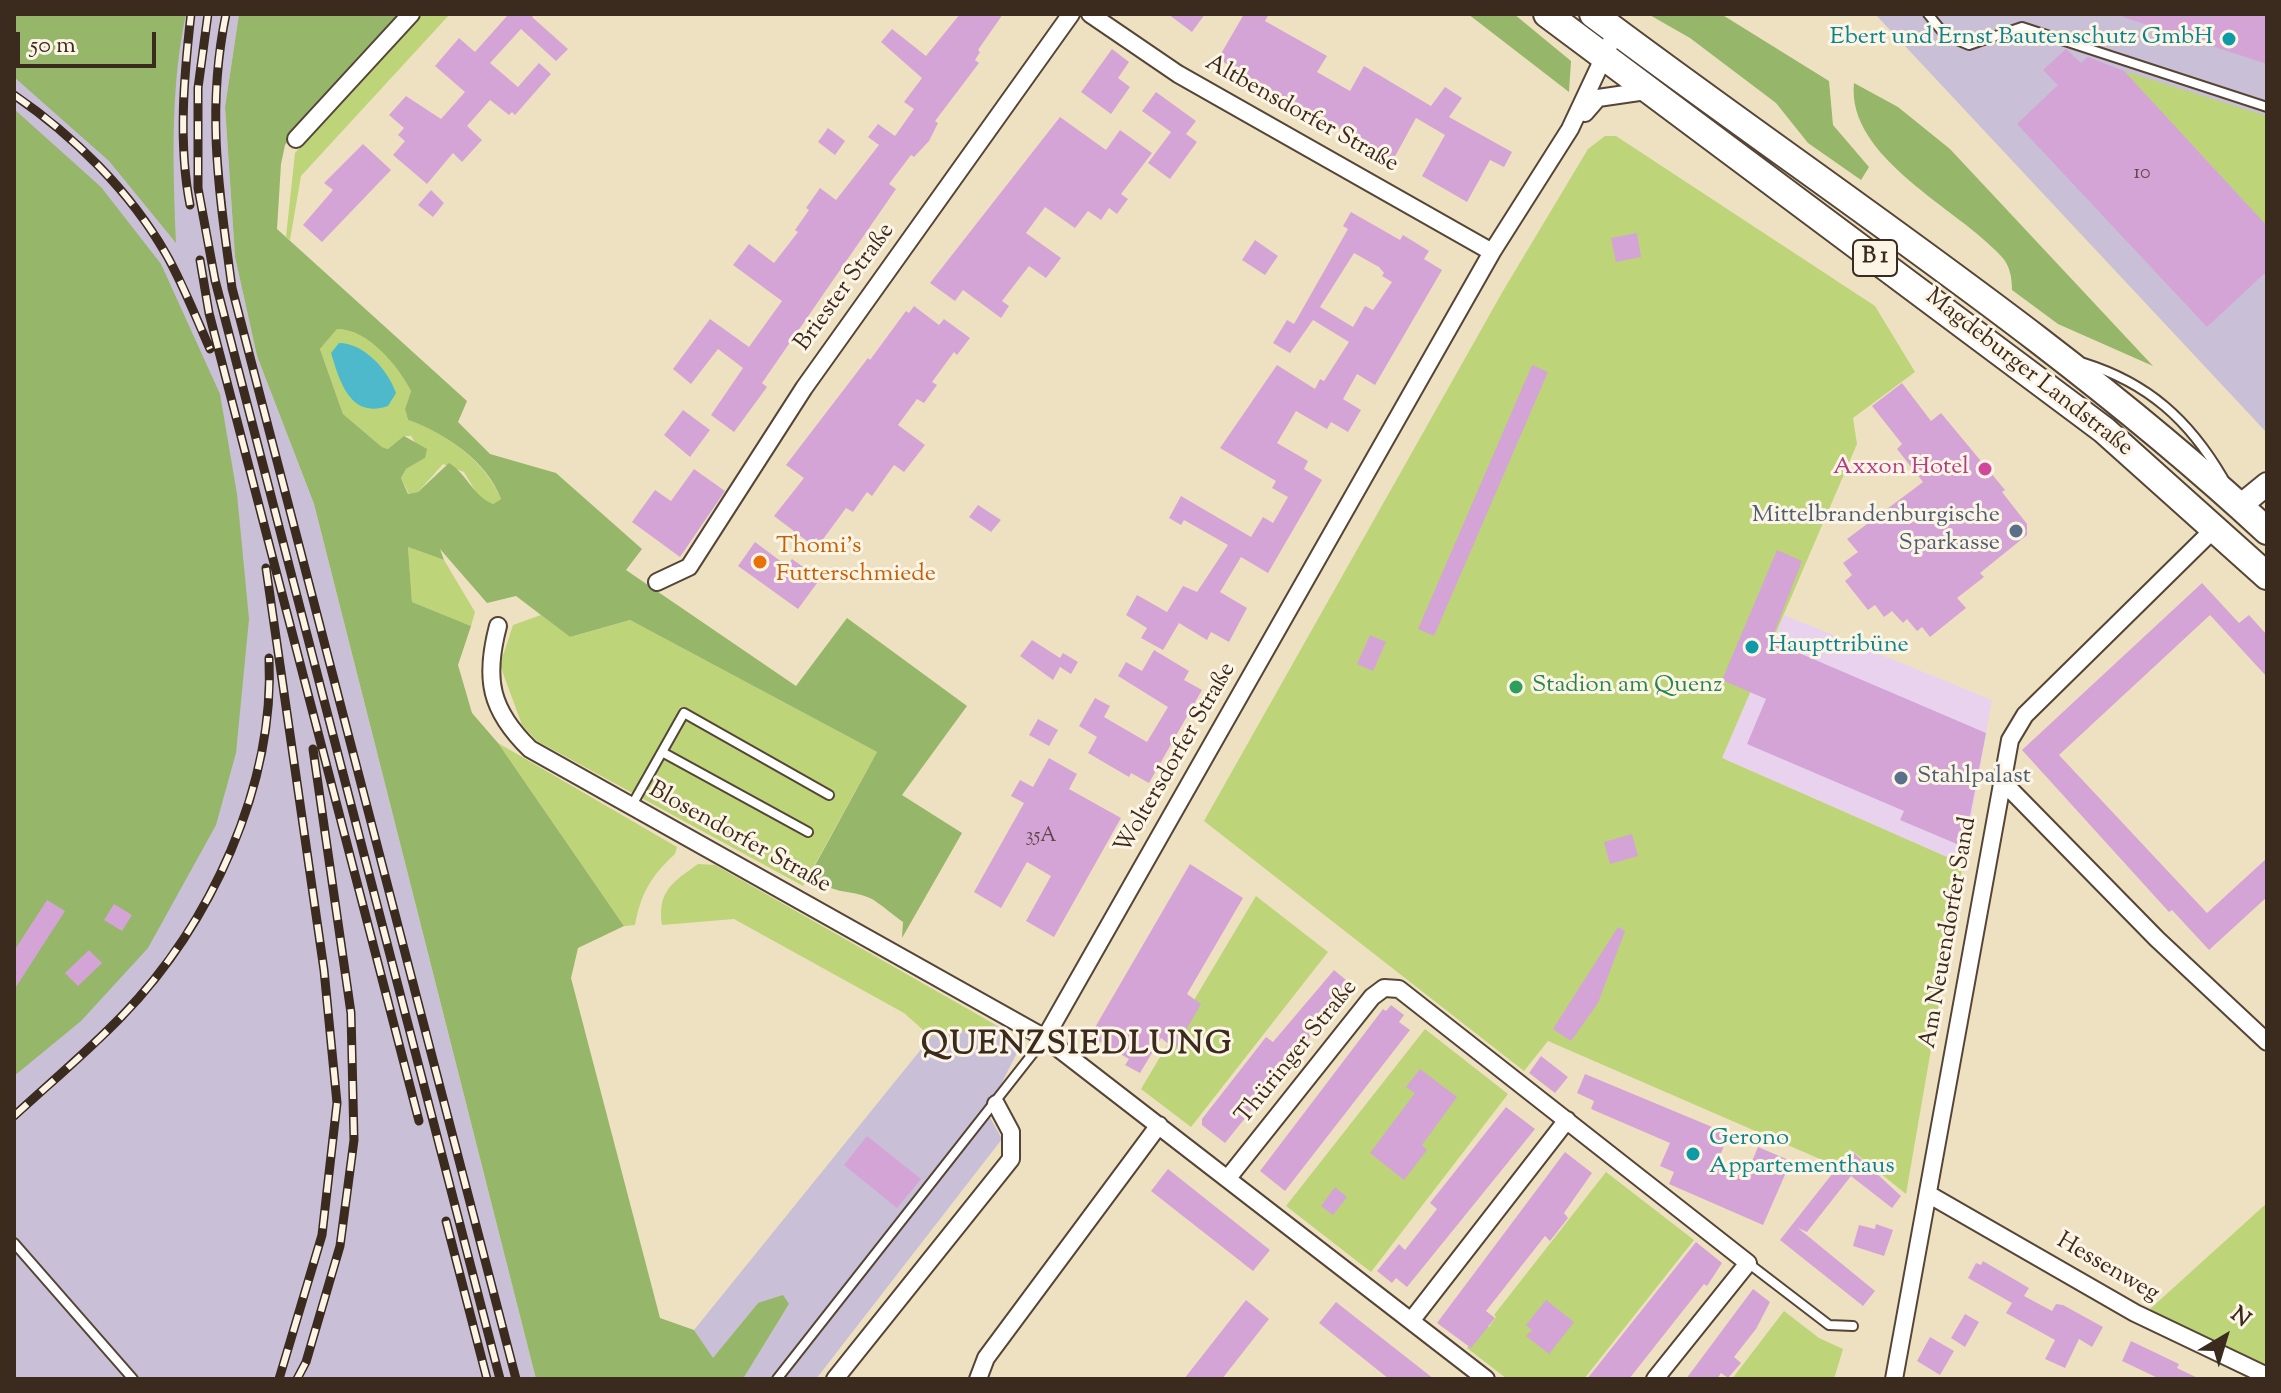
<!DOCTYPE html>
<meta charset="utf-8">
<style>
body{margin:0}
#map{position:relative;width:2281px;height:1393px;overflow:hidden;background:#eee1c1;font-family:"Sorts Mill Goudy",serif}
canvas{display:block}
.frame{position:absolute;inset:0;border:16px solid #3b2a1e;pointer-events:none}
.north{position:absolute;left:2185px;top:1297px;width:80px;height:80px;-webkit-text-stroke:6px #fcf5e5;paint-order:stroke;rotate:38deg;font-size:22px;font-weight:700;line-height:32px;text-align:center;color:#3b2a1e}
.north::after{content:'';display:block;margin:auto;width:28px;height:36px;background:#3b2a1e;clip-path:polygon(50% 0,100% 100%,50% 72%,0 100%)}
.scale{position:absolute;left:16px;top:32px;width:140px;height:36px;box-sizing:border-box;border:4px solid #3b2a1e;border-top:0;padding-left:10px;font-size:24px;line-height:28px;white-space:nowrap;color:#3b2a1e;-webkit-text-stroke:6px #fcf5e5;paint-order:stroke}
</style>
<div id="map">
<canvas width="2281" height="1393"></canvas>
<div class="frame"></div>
<div class="north">N</div>
<div class="scale">50 m</div>
</div>
<script>
const context = document.querySelector('canvas').getContext('2d');
context.lineJoin = 'round';
function fill(path, color) {
  context.fillStyle = color;
  context.fill(path, 'evenodd');
}
function strokePath(path, color, width, dash) {
  context.strokeStyle = color;
  context.lineWidth = width;
  context.lineCap = dash ? 'butt' : 'round';
  context.setLineDash(dash || []);
  context.stroke(path);
}
function label(font, color, halo, rows, align = 'center') {
  context.font = font + ' "Sorts Mill Goudy",serif';
  context.lineWidth = 6;
  context.setLineDash([]);
  context.textBaseline = 'middle';
  context.strokeStyle = halo;
  context.fillStyle = color;
  for (const [text, x, y, turn = 0] of rows) {
    context.save();
    context.translate(x, y);
    context.rotate((+turn || 0) * Math.PI / 180);
    context.textAlign = isNaN(turn) ? turn : align;
    if (halo) context.strokeText(text, 0, 0);
    context.fillText(text, 0, 0);
    context.restore();
  }
}
fill(new Path2D(`
 M1784,615L1992,700L1963,864L1722,758Z`), '#e8d2ee');
fill(new Path2D(`
 M14,14H239L225,107L235,257L257,356L314,504L536,1379H14Z
 M1875,14H2267V433Z
 M996,1025L1020,1047L987,1112L1002,1139L816,1379H743L789,1304L758,1303L713,1359L694,1330L931,1037Z`), '#c9bfd7');
fill(new Path2D(`
 M420,14H450L301,176L290,240L286,237L295,153Z
 M2124,71L2267,116V226Z
 M1605,136H1616L1875,306L1915,372L1853,418L1857,444L1722,758L1963,864L1906,1194L1850,1149L1836,1166L1548,1041L1524,1071L1204,821L1503,291L1588,149Z
 M337,329C368,329 398,366 411,391L405,409L408,420C446,433 485,461 501,499L493,504L480,499L464,472L443,464L418,492L409,494L401,478L406,469L425,458L411,436H405L388,449L382,447L343,414L320,349Z
 M408,547L444,560L475,612L471,626L412,602Z
 M541,615L570,637L630,620L877,752L803,886L537,741L522,725L500,665L513,625Z
 M498,743L677,847L675,854C651,876 641,893 635,925L624,926Z
 M698,864L715,865L996,1025L931,1037L904,1013L734,919L662,925C657,891 673,882 698,864Z
 M1256,896L1328,952L1191,1127L1141,1089Z
 M1425,1029L1508,1094L1371,1272L1286,1206Z
 M1606,1172L1694,1240L1584,1379H1507L1467,1348L1485,1325L1489,1327L1496,1317L1494,1315Z
 M2267,1203V1370L2184,1333L2150,1309Z
 M1784,1311L1819,1338L1843,1349L1834,1379H1732Z`), '#bdd479');
fill(new Path2D(`
 M14,14H186C170,89 173,167 176,243L109,161L14,77Z
 M239,14H399L298,125L285,145L281,164L277,229L467,401L458,422L490,454L556,473L642,549L626,570L796,686L847,618L967,706L902,795L962,833L902,938L903,922C893,915 882,905 872,899C851,888 824,897 813,869L877,752L630,620L570,637L516,596L487,603L440,549L444,560L408,547L412,602L471,626L458,665L472,713L498,743L624,926L578,948L571,978L660,1318L694,1330L713,1358L758,1303L783,1295L789,1304L743,1379H536L314,504L257,356L235,257L225,107ZM337,329C368,329 398,366 411,391L405,409L408,420C445,433 487,461 501,499L493,504C473,496 467,474 449,463L418,492L408,494L401,478L406,469L425,458L427,449L404,436L388,449L382,447L343,414L320,349Z
 M1468,14H1514L1571,61L1569,92Z
 M1648,14H1721L1829,81L1833,125L1869,167L1861,180L1808,143L1776,103L1690,38Z
 M1854,83L1898,107L1950,149L2153,366L2058,324L2012,290C2012,278 2010,265 2001,256C1959,209 1846,158 1854,83Z
 M14,109L101,187L161,264L220,394L237,494L249,619L236,753L216,825L148,948L81,1021L14,1076Z`), '#96b669');
fill(new Path2D(`
 M339,343C364,343 388,370 396,393L388,406C350,419 340,382 331,353Z`), '#4eb9ca');
fill(new Path2D(`
 M504,14H535L532,17L568,49L556,61L521,29L490,63L518,87L539,63L551,74L515,115L512,112L509,115L490,100L467,126L482,140L462,162L453,153L427,184L393,155L405,141L398,135L404,128L389,115L406,96L441,119L465,92L435,66L459,38L475,52L507,16Z
 M960,14H1003L978,50L980,52L975,60L979,63L935,121L938,123L929,141L914,157L911,155L889,184L896,189L762,383L767,387L734,432L711,415L743,368L718,349L691,384L673,369L710,319L749,347L782,301L733,265L749,244L774,263L798,232L795,230L809,210L806,208L820,188L836,200L879,145L868,137L878,124L895,136L914,109L904,102L922,78L881,42L892,29L926,56Z
 M1168,14H1205L1192,32Z
 M1244,14H1269L1265,21L1327,56L1317,72L1350,91L1364,66L1431,106L1445,87L1462,98L1449,117L1512,152L1504,167L1490,160L1467,202L1422,176L1445,135L1416,118L1393,160L1218,59Z
 M2124,14H2267V64L2123,17Z
 M1112,49L1129,62L1118,78L1130,87L1111,114L1081,92Z
 M2066,49L2081,63L2088,57L2124,71L2267,226V271L2207,327L2017,124L2058,85L2043,70Z
 M1156,92L1196,121L1186,134L1197,142L1170,179L1148,163L1171,132L1142,111Z
 M1060,117L1106,150L1120,130L1152,153L1121,194L1128,199L1117,214L1109,208L1101,220L1088,211L1075,228L1045,207L1026,233L1061,258L1046,278L1029,266L1002,301L1009,306L1001,318L963,290L955,301L930,283Z
 M828,128L845,141L835,155L818,142Z
 M363,144L391,170L322,242L303,225L333,190L324,183Z
 M431,190L444,203L433,217L418,205Z
 M1351,212L1400,240L1403,235L1429,251L1424,259L1442,270L1375,385L1357,374L1343,399L1361,410L1348,432L1331,422L1327,429L1296,411L1277,443L1308,461L1304,469L1322,480L1268,573L1241,557L1220,592L1247,608L1229,642L1211,632L1207,640L1179,623L1163,650L1141,638L1147,628L1126,615L1137,595L1167,612L1183,586L1197,592L1228,545L1184,520L1181,525L1169,518L1181,496L1251,537L1263,517L1273,523L1288,497L1272,488L1276,481L1220,448L1277,365L1315,389L1320,379L1324,381L1349,342L1313,320L1290,353L1273,343L1287,320L1294,324L1348,229L1343,226ZM1354,253L1379,267L1384,273L1382,276L1392,282L1373,310L1365,306L1353,327L1320,307Z
 M1637,233L1641,257L1616,262L1611,238Z
 M1255,240L1278,256L1265,275L1242,260Z
 M914,306L939,325L944,319L970,338L957,355L954,352L932,382L937,385L924,403L917,399L898,425L925,445L904,472L894,465L872,496L867,492L853,512L846,508L821,542L816,538L811,544L774,516L804,478L786,465L868,358L870,360L906,311L909,313Z
 M1532,365L1548,372L1434,636L1418,629Z
 M1902,383L1931,421L1941,413L2005,490L2002,492L2027,524V535L1980,573L1984,577L1957,598L1966,608L1930,637L1922,627L1917,631L1907,619L1903,623L1892,611L1884,617L1875,605L1868,610L1845,581L1852,575L1843,563L1858,552L1847,539L1923,482L1897,449L1902,444L1872,406Z
 M683,410L710,430L690,457L664,435Z
 M694,469L725,491L680,557L632,522L655,490L671,501Z
 M978,505L1001,520L991,532L969,517Z
 M755,542L787,566L792,559L820,579L798,609L738,566Z
 M1777,550L1802,561L1771,641L1986,733L1964,847L1900,820L1904,811L1747,744L1766,699L1722,680Z
 M2202,583L2239,623L2249,615L2267,635V677L2210,615L2059,755L2207,913L2267,858V897L2209,950L2172,910L2169,912L2022,750Z
 M1370,635L1386,642L1373,671L1357,664Z
 M1032,640L1060,658L1063,653L1078,662L1071,674L1060,667L1053,680L1020,656Z
 M1154,650L1189,671L1184,680L1202,690L1149,783L1131,773L1129,777L1088,753L1097,737L1079,726L1095,698L1110,706L1104,717L1147,742L1168,707L1118,676L1126,662L1142,671Z
 M1038,719L1058,730L1049,746L1029,735Z
 M1049,758L1077,774L1069,789L1121,818L1054,937L1026,921L1051,876L1027,862L1001,908L974,892L1024,803L1011,796L1020,780L1033,787Z
 M1632,834L1638,856L1610,864L1604,842Z
 M1190,864L1243,898L1187,994L1201,1004L1175,1049L1161,1038L1140,1073L1125,1065L1129,1059L1090,1036Z
 M47,900L65,911L14,990V951Z
 M114,904L132,915L122,931L104,920Z
 M1618,927L1625,931L1598,1003L1571,1041L1553,1029Z
 M89,950L102,963L78,986L65,973Z
 M1334,970L1352,985L1225,1143L1202,1125V1119L1266,1037L1273,1042Z
 M1391,1005L1404,1015L1399,1022L1410,1030L1285,1191L1260,1171L1383,1009L1386,1011Z
 M1541,1056L1568,1077L1555,1093L1529,1073Z
 M1420,1069L1457,1097L1422,1145L1427,1150L1404,1180L1370,1153L1415,1093L1406,1087Z
 M1585,1074L1729,1134L1716,1165L1745,1178L1758,1147L1791,1161L1763,1225L1669,1184L1674,1172L1660,1166L1670,1143L1591,1109L1594,1101L1577,1093Z
 M1506,1107L1535,1129L1407,1287L1396,1278L1392,1283L1377,1271L1399,1244L1405,1250L1437,1209L1430,1203Z
 M867,1136L921,1179L897,1208L844,1165Z
 M1851,1150L1901,1196L1892,1208L1851,1176L1807,1232L1798,1228L1875,1291L1863,1306L1780,1240Z
 M1565,1152L1592,1173L1564,1213L1568,1218L1550,1241L1545,1236L1486,1311L1495,1318L1471,1348L1437,1323Z
 M1168,1169L1270,1250L1253,1271L1151,1191Z
 M1335,1187L1347,1197L1333,1215L1321,1206Z
 M1876,1224L1893,1230L1884,1256L1853,1246L1859,1225L1875,1229Z
 M1696,1242L1722,1263L1707,1286L1704,1284L1629,1379H1587Z
 M1983,1261L2029,1288L2024,1296L2052,1311L2056,1304L2063,1305L2103,1327L2092,1347L2079,1339L2065,1368L2045,1359L2055,1340L2006,1313L2012,1303L1968,1278L1976,1263L1981,1265Z
 M1753,1289L1770,1302L1756,1329L1734,1357L1741,1363L1728,1378L1721,1373L1717,1379H1686Z
 M1246,1300L1269,1319L1222,1379H1184Z
 M1546,1300L1574,1322L1549,1354L1526,1336L1532,1330L1526,1325Z
 M1336,1302L1355,1317L1434,1379H1389L1319,1323Z
 M1965,1314L1979,1322L1965,1347L1951,1338Z
 M1930,1337L1954,1351L1940,1375L1917,1361Z
 M2131,1341L2179,1364L2177,1368L2200,1379H2160L2122,1361Z`), '#d5a4d6');
const service = new Path2D(`
 M1928,14L1945,35L1969,45L2022,27L2267,107
 M2084,363C2148,383 2189,420 2223,478
 M662,752L808,832
 M632,805L684,713L829,795
 M14,1243L133,1379
 M1748,1263L1829,1325L1853,1326
 M777,1379L1045,1038`);
const minor = new Path2D(`
 M1090,14L1178,74L1492,252
 M1585,113L1598,98L1646,91
 M296,139L411,14
 M657,582L689,567L804,388L1071,14
 M498,626C484,679 490,710 530,749L1045,1038L1486,1379
 M2002,781L2157,939L2267,1042
 M1045,1038L1492,252L1570,129L1616,31
 M1228,1178L1372,997L1384,988L1399,989L1748,1263L1655,1379
 M1928,1194L2135,1313L2267,1376
 M1411,1321L1567,1120
 M835,1379L1011,1159V1132L996,1104
 M978,1379L986,1358L1159,1125
 M1894,1379L2010,740L2025,715L2215,528`);
const tertiary = new Path2D(`
 M2240,506L2267,484`);
const primary = new Path2D(`
 M1547,14L2104,430L2267,576
 M1593,14C1819,184 2059,338 2267,531`);
strokePath(service, '#564536', 12);
strokePath(minor, '#564536', 20);
strokePath(tertiary, '#564536', 26);
strokePath(primary, '#564536', 30);
strokePath(service, '#fff', 8);
strokePath(minor, '#fff', 16);
strokePath(tertiary, '#fff', 22);
strokePath(primary, '#fff', 26);
const rail = new Path2D(`
 M208,14L198,88V188L215,280L500,1379
 M226,14C206,111 219,191 232,288L516,1379
 M14,95C74,136 130,191 166,254C183,284 196,318 210,349
 M190,205C178,143 184,76 191,14
 M200,260L209,313L419,1121
 M266,568L324,970L337,1103L322,1235L279,1379
 M14,1116C50,1083 88,1051 122,1016C210,925 275,786 269,658
 M446,1221L487,1379
 M297,1379L306,1362L340,1246L354,1140L351,1013L313,749`);
strokePath(rail, '#3b2a1e', 9);
strokePath(rail, '#fcf5e5', 6, [18]);
for (const [x, y, r, color] of [
 [2229,39,8,"#0f9aa8"],
 [1985,469,8,"#d1479c"],
 [2016,531,8,"#5c6f8a"],
 [760,562,8,"#e8710a"],
 [1752,647,8,"#0f9aa8"],
 [1516,687,8,"#2e9e5b"],
 [1901,778,8,"#5c6f8a"],
 [1693,1154,8,"#0f9aa8"]
]) {
  const dot = new Path2D();
  dot.arc(x, y, r, 0, 2 * Math.PI);
  context.fillStyle = color;
  context.fill(dot);
  strokePath(dot, '#fcf5e5', 3);
}
label('20px', '#62484c', null, [
 ["10",2142,175],
 ["35A",1041,838]
]);
for (const [x, y, w] of [
 [1875,258,44]
]) {
  const box = new Path2D();
  box.roundRect(x - w / 2, y - 18, w, 36, 6);
  context.fillStyle = '#fcf5e5';
  context.fill(box);
  strokePath(box, '#3b2a1e', 2);
}
label('bold 22px', '#3b2a1e', null, [
 ["B 1",1875,258]
]);
label('24px', '#0d838f', '#fcf5e5', [
 ["Ebert und Ernst Bautenschutz GmbH",2213,39,"right"],
 ["Haupttribüne",1768,647],
 ["Gerono",1709,1140],
 ["Appartementhaus",1709,1168]
], 'left');
label('24px', '#3b2a1e', '#fcf5e5', [
 ["Altbensdorfer Straße",1301,115,29],
 ["Briester Straße",846,288,-54],
 ["Magdeburger Landstraße",2028,374,38],
 ["Woltersdorfer Straße",1177,759,-60],
 ["Blosendorfer Straße",739,839,29],
 ["Am Neuendorfer Sand",1950,933,-80],
 ["Thüringer Straße",1298,1053,-51],
 ["Hessenweg",2107,1269,30]
]);
label('24px', '#b23c85', '#fcf5e5', [
 ["Axxon Hotel",1969,469]
], 'right');
label('24px', '#4e5e75', '#fcf5e5', [
 ["Mittelbrandenburgische",2000,517],
 ["Sparkasse",2000,545],
 ["Stahlpalast",1917,778,"left"]
], 'right');
label('24px', '#c56008', '#fcf5e5', [
 ["Thomi's",776,548],
 ["Futterschmiede",776,576]
], 'left');
label('24px', '#27864d', '#fcf5e5', [
 ["Stadion am Quenz",1532,687]
], 'left');
context.letterSpacing = '2px';
label('bold 32px', '#3b2a1e', '#fcf5e5', [
 ["QUENZSIEDLUNG",1077,1048]
]);
context.letterSpacing = '0px';
</script>
